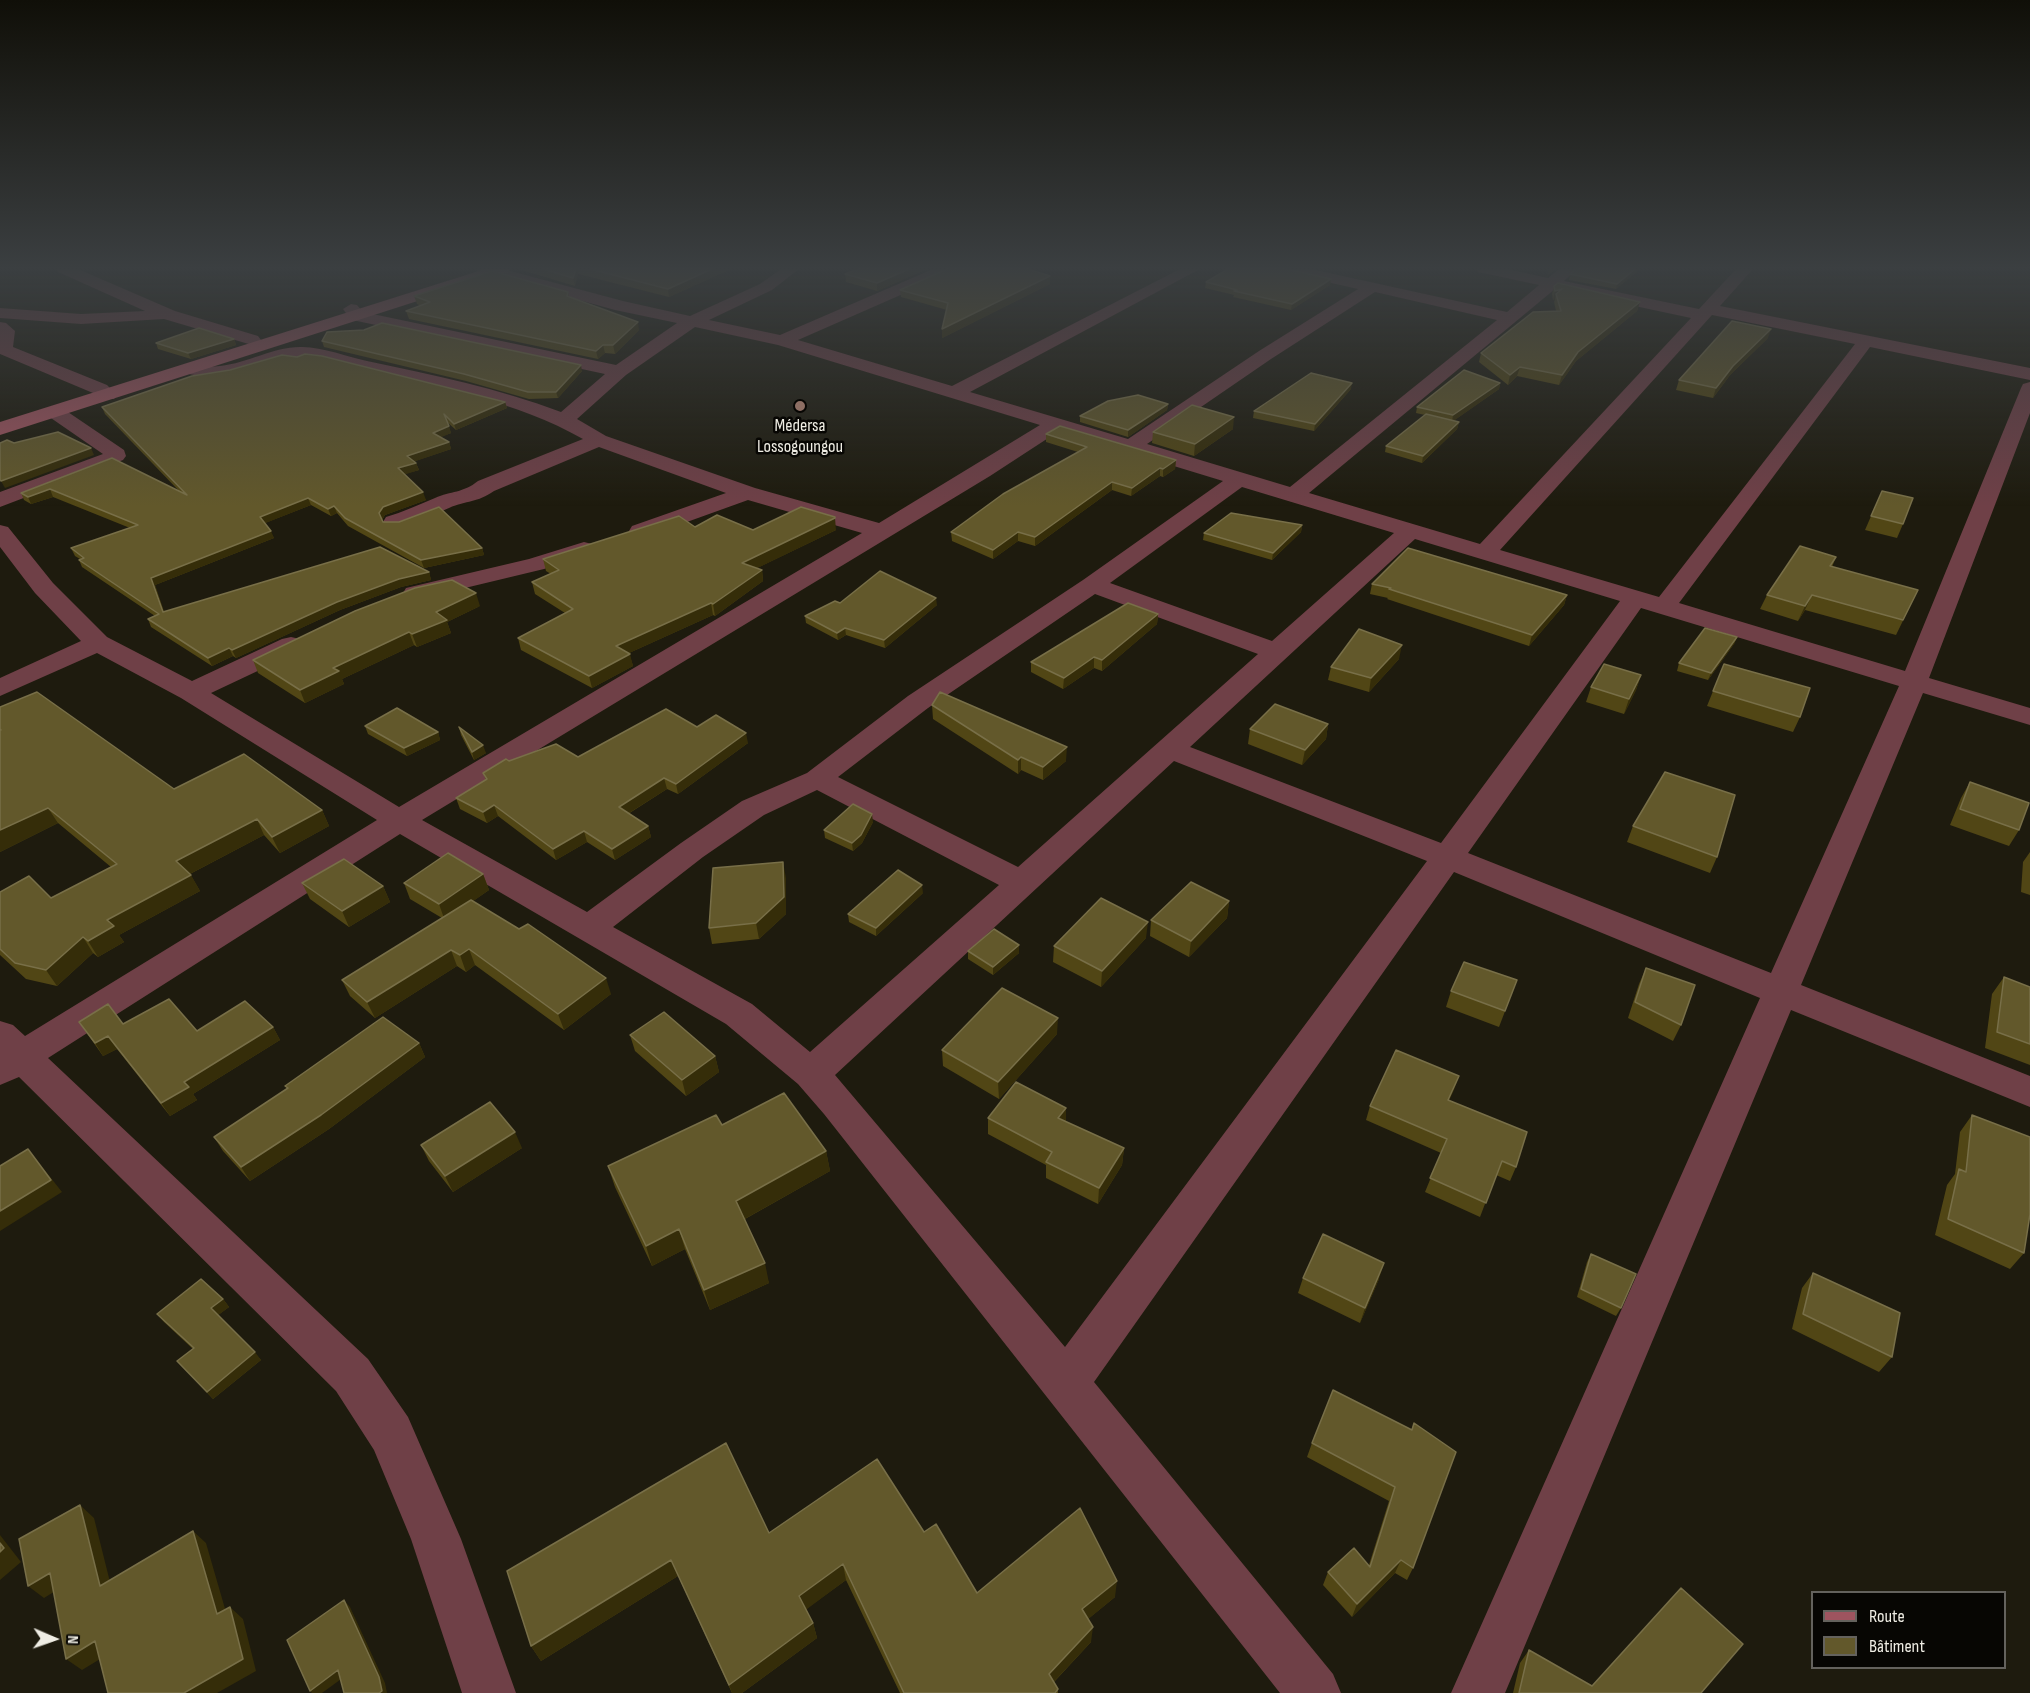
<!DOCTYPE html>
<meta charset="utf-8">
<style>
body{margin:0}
#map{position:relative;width:2030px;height:1693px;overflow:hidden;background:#1e1b0e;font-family:"Sofia Sans Condensed",sans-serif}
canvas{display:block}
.legend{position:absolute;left:1811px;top:1591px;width:195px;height:78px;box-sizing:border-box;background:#070603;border:2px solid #64625d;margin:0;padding:8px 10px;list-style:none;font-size:18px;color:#efede4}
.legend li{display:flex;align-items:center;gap:12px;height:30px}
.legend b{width:30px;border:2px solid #64625d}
.north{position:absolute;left:24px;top:1609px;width:60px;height:60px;-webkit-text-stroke:4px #070603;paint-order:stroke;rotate:92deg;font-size:16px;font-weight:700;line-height:24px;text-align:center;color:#efede4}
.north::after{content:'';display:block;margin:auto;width:21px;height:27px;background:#efede4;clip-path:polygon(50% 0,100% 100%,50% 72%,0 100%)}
</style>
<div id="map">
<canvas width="2030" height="1693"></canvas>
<ul class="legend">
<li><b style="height:8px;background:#9e545f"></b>Route</li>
<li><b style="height:16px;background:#62582b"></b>Bâtiment</li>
</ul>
<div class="north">N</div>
</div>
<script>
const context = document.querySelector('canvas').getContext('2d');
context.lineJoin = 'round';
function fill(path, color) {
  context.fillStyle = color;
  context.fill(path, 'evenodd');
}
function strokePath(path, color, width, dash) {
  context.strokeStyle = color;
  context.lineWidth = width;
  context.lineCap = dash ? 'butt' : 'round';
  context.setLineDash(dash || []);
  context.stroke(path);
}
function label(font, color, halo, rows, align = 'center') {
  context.font = font + ' "Sofia Sans Condensed",sans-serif';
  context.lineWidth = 5;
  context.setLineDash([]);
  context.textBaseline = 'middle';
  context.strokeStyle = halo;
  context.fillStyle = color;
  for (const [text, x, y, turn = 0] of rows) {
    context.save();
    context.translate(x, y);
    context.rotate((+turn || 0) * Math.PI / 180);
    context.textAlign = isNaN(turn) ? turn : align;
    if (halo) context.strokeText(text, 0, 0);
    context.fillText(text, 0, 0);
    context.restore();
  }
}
fill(new Path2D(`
 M56,269H78L175,311L258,336L261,340L258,344L252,345L164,319L81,324L0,318V308L81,314L145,311L58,272Z
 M476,269H503L623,301L690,316L760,284L781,269H799L772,290L709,320L780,335L933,269H955L953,272L798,340L952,386L1180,269H1200L970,392L1128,439L1259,351L1358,289L1282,272L1280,269H1311L1507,312L1539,285L1478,272L1476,269H1507L1548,278L1559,269H1577L1564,281L1699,309L1736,269H1753L1720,306L2030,368V380L1870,347L1679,603L1905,671L2021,388L2023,384L2030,382V413L1929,678L2030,708V725L1923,693L1801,985L2030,1076V1107L1791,1010L1505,1693H1451L1760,998L1454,872L1094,1382L1333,1674L1341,1693H1280L824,1114L798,1084L726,1024L400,834L48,1058L368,1359L408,1417L461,1539L516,1693H462L411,1539L374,1450L336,1391L19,1077L0,1085V1021L13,1025L25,1036L377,820L181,698L97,653L0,696V678L81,641L35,593L0,547V525L8,527L53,583L107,637L192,681L282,639L291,637L300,639L304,645L300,651L211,693L399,807L862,533L748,500L648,536L640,538L632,536L629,531L632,526L726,493L599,447L494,491C477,503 467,500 449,508C431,516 406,532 386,527L383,522L386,517C403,512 418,505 435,498C451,491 463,493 478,481L583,439C516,401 441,388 367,372C347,367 319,357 300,358C255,359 237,386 184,373L182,369L184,365C196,362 208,368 220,366C248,363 273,347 300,347C320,346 348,357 367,361C433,375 498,388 561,412L605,374L357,321L351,320L343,309L351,304L357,305L363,312L616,365L677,323L615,310L478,272ZM1555,289L1691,318L1480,544L1309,493ZM1375,292L1497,320L1290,487L1147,444L1271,359ZM1712,315L1855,344L1659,597L1500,550ZM695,327L778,345L1040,425L879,523L755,488L606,436L577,419L626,375ZM1059,431L1223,481L1083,580L908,696L807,773L742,801L681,843L587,912L422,820L990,476ZM1242,487L1394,533L1272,641L1110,583ZM1415,539L1620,601L1441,843L1190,747ZM1095,594L1258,654L1018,867L838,777L928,708ZM1641,608L1899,686L1771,973L1468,853ZM1174,761L1427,861L1065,1347L835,1075ZM817,790L999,885L810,1052L752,1004L613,927L703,857L764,815Z
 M0,322L6,323L15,331L13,347L107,385L117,395L114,399H100L93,393L0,354Z
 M55,406L62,408L124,450L126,456L123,460L0,507V492L103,454L48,416L45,412L48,408Z
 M584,542L592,544L596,549L592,554L544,569L415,600L406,598L403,593L406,588L529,559Z`), '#6f4047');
fill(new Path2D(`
 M485,269H510L508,272L0,435V422Z`), '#9e545f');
fill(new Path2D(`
 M518,269H731L669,297L578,274L575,286Z
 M858,269H927L877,291L846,282L845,274Z
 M1576,269H1640L1616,289L1569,280L1570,274Z
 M1050,276V284L942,338L947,310L901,297L900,290Z
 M1331,279L1330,285L1291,310L1233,297L1234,295L1205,288L1206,282Z
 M1554,286L1640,302L1637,311L1576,361L1559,385L1517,376L1508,385L1479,362L1481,353L1556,311L1554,302L1555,299L1553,300L1552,294Z
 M568,292L569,296L639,330L615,354L605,353L598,359L409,319L406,311L421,306L417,304L414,296Z
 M1768,338L1730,375L1713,398L1676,390L1679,380Z
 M234,339L236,345L191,359L158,349L156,343Z
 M322,341L582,371L558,398L529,399L466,381L324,347Z
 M1500,383L1499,389L1453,421L1459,422L1457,429L1422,463L1385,452L1386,446L1425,415L1416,413L1417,407Z
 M1351,389L1314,431L1253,418L1254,411Z
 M505,402L507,408L456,430L447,422L451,433L440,437L449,442L451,449L415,461L419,470L404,474L426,500L385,515L382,520L383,522L482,548L484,555L424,568L348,526L337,513L331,516L311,505L265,523L274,538L155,585L164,612L429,572L431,580L401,587L340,610L236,658L233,656L212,666L151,627L148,619L155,616L82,567L79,560L80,559L75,556L71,548L130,528L53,497L31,504L24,500L21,493L112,458L180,492L105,414L102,407Z
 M1168,404L1167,410L1128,437L1080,422V416Z
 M1233,429L1194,456L1152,443L1153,432Z
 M1046,434L1176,460L1175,469L1163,477L1160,476L1131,496L1112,490L1035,546L1018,541L993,559L952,541L951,532L1078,452L1046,442Z
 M1882,491L1903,524L1897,538L1865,530Z
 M1302,525L1301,532L1272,560L1203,540L1204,533Z
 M695,527L753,530H836L757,568L762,570L763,581L715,616L713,615L629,653L633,666L592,688L521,650L518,638L565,613L535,594L532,582L551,574L546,571L543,559Z
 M1836,557L1832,567L1918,590L1896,635L1805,610L1798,621L1760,609L1767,595Z
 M1372,584L1567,595L1564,605L1529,646L1387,599L1388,598L1370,594Z
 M840,603L937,605L885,648L846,635L838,640L806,623L805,616Z
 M480,606L447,622L451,633L417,647L414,645L342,679L344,684L305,703L258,673L253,660Z
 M1158,614L1157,624L1102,671L1094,668L1063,689L1031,672V662Z
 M1737,637L1734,644L1708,680L1677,671L1679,663Z
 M1399,659L1369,692L1328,680L1331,667Z
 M1724,664L1800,717L1793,732L1707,706Z
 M1641,675L1636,690L1624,714L1586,702L1591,687Z
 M932,705L1066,761L1043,780L1021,770L1018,774L933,719Z
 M0,707L174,789L322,810L329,826L280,853L264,835L190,874L200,891L119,935L124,942L98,957L93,953L57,986L26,979L0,955V892L51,898L111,867L58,823L0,852Z
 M1328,724L1326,739L1302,765L1248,744L1250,729Z
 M365,726L438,732L440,740L407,756L368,734Z
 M459,727L486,753L474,760L461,735Z
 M697,727L748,743L678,794L667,789L628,814L648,826L651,837L615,860L587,842L556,860L498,816L487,823L460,809L456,798L486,780L483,773L509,761L578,757Z
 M1970,782L2019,830L2009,846L1950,825L1961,798Z
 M873,822L862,843L853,851L825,838L824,830Z
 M1633,826L1717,857L1710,873L1627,842Z
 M2030,852V895L2021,892L2023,862Z
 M483,874L489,890L473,901L611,994L564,1030L475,965L466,972L457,966L375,1018L350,996L342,980L442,918L410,899L404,883Z
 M786,878V914L759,939L712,944L709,928Z
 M302,883L383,886L390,902L349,927L310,899Z
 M923,893L876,936L849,922L848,914Z
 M1229,901L1227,918L1189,957L1150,936L1151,920Z
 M1146,938L1101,987L1053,962L1054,946Z
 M1019,945V953L993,975L968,959V951Z
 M1646,968L1681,1025L1673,1041L1628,1018L1639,984Z
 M2004,977L2030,987V1065L1985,1048L1992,994Z
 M1517,980L1499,1027L1446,1007L1451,991Z
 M79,1022L123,1024L197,1031L273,1027L280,1040L193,1094L197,1100L170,1116L117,1049L103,1056Z
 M1057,1034L999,1099L943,1066L942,1050Z
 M630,1035L715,1056L719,1072L686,1096L635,1051Z
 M419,1043L425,1057L329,1129L250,1181L223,1151L214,1137L287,1089L285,1086Z
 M1459,1076L1449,1100L1516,1167L1510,1181L1496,1175L1480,1217L1425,1192L1441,1153L1366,1120L1370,1106Z
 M1972,1115L2024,1253L2010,1269L1935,1235L1947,1185L1955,1174L1960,1132Z
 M988,1118L1066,1122L1124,1148L1122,1165L1098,1204L1046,1178V1165L988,1134Z
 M722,1125L826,1151L830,1171L745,1219L769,1283L710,1310L685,1249L652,1266L615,1187L608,1166Z
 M421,1145L522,1148L453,1192L429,1161Z
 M1591,1254L1621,1308L1616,1316L1577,1297L1587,1262Z
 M1813,1273L1892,1357L1879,1372L1792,1329L1802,1288Z
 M1303,1278L1379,1279L1360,1323L1298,1293Z
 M223,1299L229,1307L218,1315L261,1360L213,1399L177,1361L193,1349L164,1322L157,1314Z
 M1414,1423L1413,1568L1407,1580L1395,1573L1352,1617L1323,1585L1328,1572L1369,1565L1389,1501L1307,1457L1312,1443L1411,1430Z
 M924,1532L977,1593L1115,1597L1088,1619L1091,1642L1054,1682L1058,1689V1693H900L846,1580L806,1609L813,1623L817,1638L742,1693H732L678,1576L541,1661L531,1646L507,1571L769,1533Z
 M1529,1650L1592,1686L1701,1693H1513L1520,1663Z`), '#514615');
fill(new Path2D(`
 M576,269H578V274L575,286L573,278Z
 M712,269H731L669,297L668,289Z
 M909,269H927L877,291V283Z
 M1550,269H1556L1547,276L1549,270Z
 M1635,269H1640L1616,289L1617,284Z
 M1050,276V284L942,338V329Z
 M1331,279L1330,285L1291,310L1292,304Z
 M1562,289L1556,294L1555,299L1553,300L1555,291Z
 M1640,302L1637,311L1576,361L1559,385L1562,375L1578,352Z
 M638,322L639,330L615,354L613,345Z
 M1771,329L1768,338L1730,375L1713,398L1716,388L1733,366Z
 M234,339L236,345L191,359L188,353Z
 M603,345L605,353L598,359L596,351Z
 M581,365L582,371L558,398L556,392Z
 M1520,367L1517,376L1508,385L1510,375Z
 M1352,383L1351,389L1314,431L1315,424Z
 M1500,383L1499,389L1452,422L1453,415Z
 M505,402L507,408L456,430L454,424Z
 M1168,404L1167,410L1128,437V430Z
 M1234,417L1233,429L1194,456L1195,444Z
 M1459,422L1457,429L1422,463L1423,456Z
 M449,426L451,433L435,440L433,433Z
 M449,442L451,449L410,463L407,456Z
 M91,448L94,455L5,488L1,481Z
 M1176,460L1175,469L1163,477V469Z
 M416,463L419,470L400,476L398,468Z
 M1160,468V476L1131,496L1132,488Z
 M1112,482V490L1035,546V537Z
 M50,489L53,497L31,504L28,497Z
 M423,492L426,500L385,515L381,521L379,513L383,507Z
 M308,498L311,505L263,524L260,517Z
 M334,506L337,513L331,516L328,509Z
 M835,518L836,530L743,575L742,563Z
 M1302,525L1301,532L1272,560L1273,553Z
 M271,531L274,538L155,585L167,620L163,612L151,578Z
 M1018,532V541L993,559V550Z
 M482,548L484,555L424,568L421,560Z
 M762,570L763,581L715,616L713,604Z
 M429,572L431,580L401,587L340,610L236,658L232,650L337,602L399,579Z
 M476,593L480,606L447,622L451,633L417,647L412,634L436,612Z
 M1567,595L1564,605L1529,646L1532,635Z
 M1812,595L1805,610L1798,621L1805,606Z
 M936,598L937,605L885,648L884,640Z
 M711,603L713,615L618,658L616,646Z
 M1158,614L1157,624L1102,671V660Z
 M845,628L846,635L838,640L837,633Z
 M409,632L414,645L342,679L344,684L305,703L300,690L333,668Z
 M1737,637L1734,644L1708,680L1711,673Z
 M1402,645L1399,659L1369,692L1371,678Z
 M229,648L233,656L212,666L208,658Z
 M630,654L633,666L592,688L589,676Z
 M1094,657V668L1063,689L1064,678Z
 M1641,675L1636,690L1624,714L1629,699Z
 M1328,724L1326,739L1302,765L1305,750Z
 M438,732L440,740L407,756L404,748Z
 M746,733L748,743L678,794L676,784Z
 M483,745L486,753L474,760L472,752Z
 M1067,747L1066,761L1043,780V767Z
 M1021,757V770L1018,774V760Z
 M664,778L667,789L621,818L619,807Z
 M494,805L498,816L487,823L483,812Z
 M48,808L58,823L0,852V830Z
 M322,810L329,826L280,853L272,837Z
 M872,814L873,822L862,843L853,851L852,843Z
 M257,819L264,835L184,877L176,861Z
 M648,826L651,837L615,860L612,849Z
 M584,831L587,842L556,860L553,849Z
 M783,862L786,878V914L759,939L756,923Z
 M483,874L489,890L445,921L439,904Z
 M191,875L200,891L119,935L124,942L98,957L88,941L107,920Z
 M922,885L923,893L876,936V928Z
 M383,886L390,902L349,927L342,911Z
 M1229,901L1227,918L1189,957L1191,941Z
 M1148,922L1146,938L1101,987L1102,971Z
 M83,937L93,953L57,986L46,970Z
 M1019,945V953L993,975V967Z
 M469,949L475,965L466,972L460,955Z
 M451,950L457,966L375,1018L367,1002Z
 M606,978L611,994L564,1030L558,1014Z
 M1058,1018L1057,1034L999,1099L998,1082Z
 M273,1027L280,1040L193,1094L197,1100L170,1116L161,1103L184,1082Z
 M108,1036L117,1049L103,1056L95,1043Z
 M419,1043L425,1057L329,1129L250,1181L241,1167Z
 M715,1056L719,1072L686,1096L682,1080Z
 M1459,1076L1454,1090L1443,1114L1448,1100Z
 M1066,1108V1124L1058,1118Z
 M515,1132L522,1148L453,1192L445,1176Z
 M1124,1148L1122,1165L1098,1204L1099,1188Z
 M28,1149L62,1192L0,1231V1211Z
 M826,1151L830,1171L741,1221L736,1201Z
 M679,1229L685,1249L652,1266L646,1246Z
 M765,1263L769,1283L710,1310L704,1290Z
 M1384,1263L1379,1279L1360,1323L1365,1308Z
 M223,1299L229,1307L217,1316L211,1308Z
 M255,1352L261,1360L213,1399L207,1392Z
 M80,1505L94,1518L114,1598L100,1586Z
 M193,1531L206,1543L230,1626L217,1614Z
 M0,1535L21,1562L0,1580Z
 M671,1560L678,1576L541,1661L531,1646Z
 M1401,1560L1395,1573L1352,1617L1357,1604Z
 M843,1564L846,1580L803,1612L799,1596Z
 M50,1573L65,1585L44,1598L28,1586Z
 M1117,1581L1115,1597L1081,1625L1082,1609Z
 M344,1600L350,1607L385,1683L387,1693H379Z
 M230,1607L243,1619L256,1671L217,1693H184Z
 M813,1623L817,1638L742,1693H732L729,1685Z
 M1093,1627L1091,1642L1048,1688L1049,1674Z
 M95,1641L110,1653L82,1670L66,1659Z
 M338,1670L344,1677L322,1693H312L310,1691Z`), '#352d09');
const building = new Path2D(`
 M543,269H576L573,278Z
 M590,269H712L668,289Z
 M858,269H909L877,283L845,274Z
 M947,269H1028L1050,276L942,329L948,303L900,290Z
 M1228,269H1287L1331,279L1292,304L1234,291L1237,290L1206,282Z
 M1576,269H1635L1617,284L1570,274Z
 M492,271L568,292L567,296L638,322L613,345H603L596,351L406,311L430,302L414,296Z
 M1558,283L1640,302L1578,352L1562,375L1520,367L1510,375L1481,353L1533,312L1561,311L1556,294L1562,289L1555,291L1554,286Z
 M1732,321L1771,329L1733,366L1716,388L1679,380Z
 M382,323L581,365L556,392H528L464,374L322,341L327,332L364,330Z
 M199,328L234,339L188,353L156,343Z
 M305,354L322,356L505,402L454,424L444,414L449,426L433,433L449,442L407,456L416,463L398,468L423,492L383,507L379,513L383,522H399L439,507L482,548L421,560L345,518L334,506L328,509L308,498L260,517L271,531L151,578L163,612L380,547L429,572L399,579L337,602L232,650L229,648L208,658L148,619L159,614L79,560L84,558L71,548L138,525L50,489L28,497L21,493L112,458L187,495L102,407L192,376L230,370L282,355L297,357Z
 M1464,370L1500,383L1453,415L1417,407Z
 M1311,373L1352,383L1315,424L1254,411Z
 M1138,395L1168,404L1128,430L1080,416L1108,401Z
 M1192,405L1234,417L1195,444L1153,432Z
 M1426,414L1459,422L1423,456L1386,446Z
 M1060,426L1176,460L1163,469L1160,468L1132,488L1112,482L1035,537L1018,532L993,550L951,532L1003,494L1087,447L1046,434Z
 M58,432L91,448L1,481L0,480V443L7,440L14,443Z
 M1882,491L1913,498L1903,524L1871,516Z
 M801,507L835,517V518L742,563L762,570L713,604L711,603L616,646L630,654L589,676L518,638L573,609L532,582L559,570L543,559L679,516L695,527L717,515L753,530Z
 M1231,513L1302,525L1273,553L1204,533Z
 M1800,546L1836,557L1830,566L1918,590L1903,620L1812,595L1805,606L1767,595Z
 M1408,548L1567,595L1532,635L1389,589L1391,588L1372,584Z
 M880,571L936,598L884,640L845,628L837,633L805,616L835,601L840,603Z
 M452,580L476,593L436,612L447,620L412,634L409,632L333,668L339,671L300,690L253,660L355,611L415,588Z
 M1128,603L1158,614L1102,660L1094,657L1064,678L1031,662Z
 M1705,628L1737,637L1711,673L1679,663Z
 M1359,629L1402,645L1371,678L1331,667Z
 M1604,664L1641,675L1629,699L1591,687Z
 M1724,664L1810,688L1800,717L1713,691Z
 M37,692L174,789L244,754L322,810L272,837L257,819L176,861L191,875L107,920L114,926L88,941L83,937L46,970L15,963L0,949V892L29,876L51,898L117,864L48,808L0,830V730H1L0,729V707Z
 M940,692L1067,747L1043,767L1021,757L1018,760L932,705Z
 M1275,704L1328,724L1305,750L1250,729Z
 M397,708L438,732L404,748L365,726Z
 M666,709L697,727L716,715L746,733L676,784L664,778L619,807L648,826L612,849L584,831L553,849L494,805L483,812L456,798L487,779L483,773L506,759L509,761L556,744L578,757Z
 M459,727L483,745L472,752Z
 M1665,772L1735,795L1717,857L1633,826Z
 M1970,782L2029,803L2019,830L1960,809Z
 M853,804L872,814L861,835L852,843L824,830Z
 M448,853L483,874L439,904L404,883Z
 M344,859L383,886L342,911L302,883Z
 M783,862L784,897L756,923L709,928L713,868Z
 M898,870L922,885L876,928L848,914Z
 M1191,882L1229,901L1191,941L1151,920Z
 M1101,898L1148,922L1102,971L1054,946Z
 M471,900L519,929L528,924L606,978L558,1014L469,949L460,955L451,950L367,1002L342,980Z
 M994,929L1019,945L993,967L968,951Z
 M1464,962L1517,980L1505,1011L1451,991Z
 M1646,968L1695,985L1681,1025L1635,1002Z
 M2004,977L2030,987V1044L1997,1032Z
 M1002,988L1058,1018L998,1082L942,1050Z
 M169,999L197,1031L245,1001L273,1027L184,1082L189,1087L161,1103L108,1036L95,1043L79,1022L108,1004L123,1024Z
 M664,1012L715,1056L682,1080L630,1035Z
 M383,1017L419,1043L321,1115L241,1167L214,1137L288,1088L285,1086Z
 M1396,1050L1459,1076L1448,1100L1527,1132L1516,1167L1502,1161L1486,1203L1430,1178L1447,1139L1370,1106Z
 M1016,1082L1066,1108L1058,1118L1124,1148L1099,1188L1046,1162L1052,1152L988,1118Z
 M784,1093L826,1151L736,1201L765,1263L704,1290L679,1229L646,1246L608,1166L716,1115L722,1125Z
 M490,1102L515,1132L445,1176L421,1145Z
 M1972,1115L2030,1137V1214L2024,1253L1948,1219L1959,1169L1966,1172Z
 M28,1149L51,1180L0,1211V1166Z
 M1323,1234L1384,1263L1365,1308L1303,1278Z
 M1591,1254L1636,1274L1621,1308L1581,1289Z
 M1813,1273L1900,1313L1892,1357L1803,1314Z
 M201,1279L223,1299L211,1308L255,1352L207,1392L177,1361L194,1348L157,1314Z
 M1333,1390L1412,1430L1414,1423L1456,1452L1413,1568L1401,1560L1357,1604L1328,1572L1354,1548L1370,1567L1395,1487L1312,1443Z
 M726,1443L769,1533L877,1459L924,1532L936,1524L977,1593L1080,1508L1117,1581L1082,1609L1093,1627L1049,1674L1058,1689L1055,1693H904L843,1564L799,1596L813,1623L729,1685L671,1560L531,1646L507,1571Z
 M80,1505L100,1586L193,1531L217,1614L230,1607L243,1659L184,1693H108L95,1641L66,1659L50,1573L28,1586L19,1539Z
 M0,1543L4,1548L0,1552Z
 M1681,1588L1743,1644L1701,1693H1519L1529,1650L1592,1686Z
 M344,1600L379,1677L382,1691L379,1693H344L338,1670L310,1691L287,1640Z`);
fill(building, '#62582b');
strokePath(building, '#786f48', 1.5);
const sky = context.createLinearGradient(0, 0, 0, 506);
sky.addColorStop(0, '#100f08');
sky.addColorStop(0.53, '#3b3f41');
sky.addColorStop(1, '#3b3f4100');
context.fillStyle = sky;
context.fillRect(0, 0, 2030, 506);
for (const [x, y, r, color] of [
 [800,406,6,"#8d6e63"]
]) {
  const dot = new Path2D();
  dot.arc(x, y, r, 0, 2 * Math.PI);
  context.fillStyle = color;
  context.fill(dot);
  strokePath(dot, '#070603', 2);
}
label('18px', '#efede4', '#070603', [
 ["Médersa",800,426],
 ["Lossogoungou",800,447]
]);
</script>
